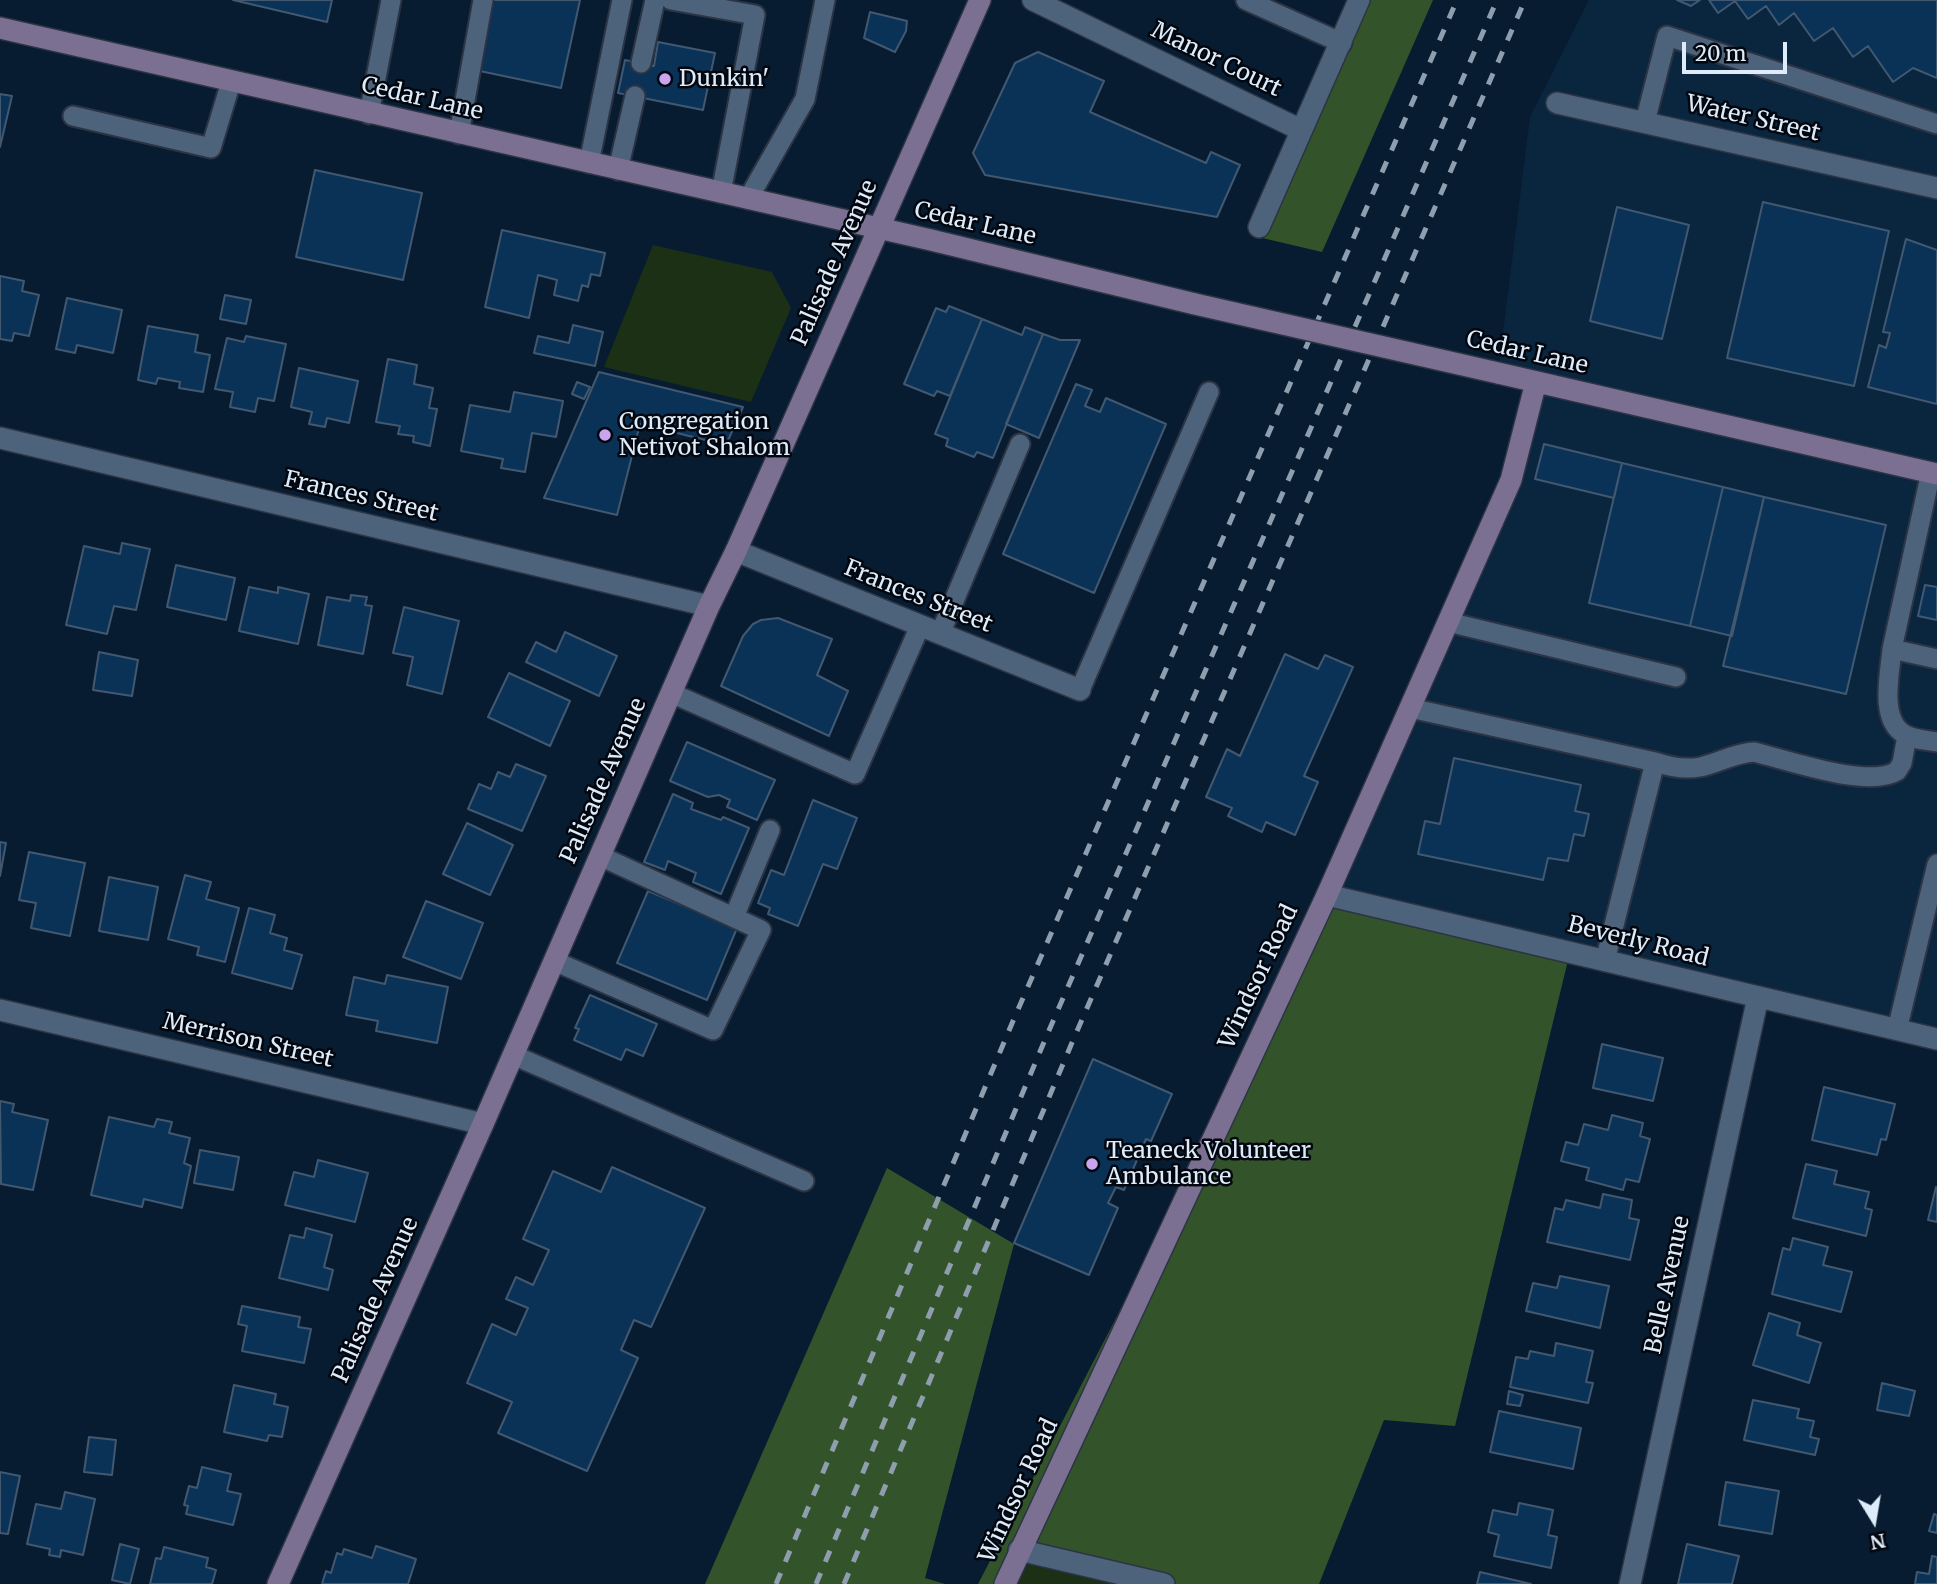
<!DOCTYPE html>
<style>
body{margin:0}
#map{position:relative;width:1937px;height:1584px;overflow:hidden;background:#071c30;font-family:Merriweather,serif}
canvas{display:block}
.north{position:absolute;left:1839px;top:1486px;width:70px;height:70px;-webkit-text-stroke:5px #02060e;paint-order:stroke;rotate:169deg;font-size:19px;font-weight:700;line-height:28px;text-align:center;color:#deebf9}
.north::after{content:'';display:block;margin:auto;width:24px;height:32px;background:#deebf9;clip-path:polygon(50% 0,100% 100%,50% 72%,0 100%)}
.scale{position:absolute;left:1682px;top:42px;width:105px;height:32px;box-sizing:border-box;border:4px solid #deebf9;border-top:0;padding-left:9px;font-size:21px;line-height:24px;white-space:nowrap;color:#deebf9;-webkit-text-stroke:5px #02060e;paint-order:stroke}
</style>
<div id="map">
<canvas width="1937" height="1584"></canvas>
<div class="north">N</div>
<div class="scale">20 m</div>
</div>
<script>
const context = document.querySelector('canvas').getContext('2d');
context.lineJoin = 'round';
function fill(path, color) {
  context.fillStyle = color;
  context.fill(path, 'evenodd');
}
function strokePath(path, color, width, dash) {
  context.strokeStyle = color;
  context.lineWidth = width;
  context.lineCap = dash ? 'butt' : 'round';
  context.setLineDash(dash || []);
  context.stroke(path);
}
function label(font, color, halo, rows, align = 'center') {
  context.font = font + ' Merriweather,serif';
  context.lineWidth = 5;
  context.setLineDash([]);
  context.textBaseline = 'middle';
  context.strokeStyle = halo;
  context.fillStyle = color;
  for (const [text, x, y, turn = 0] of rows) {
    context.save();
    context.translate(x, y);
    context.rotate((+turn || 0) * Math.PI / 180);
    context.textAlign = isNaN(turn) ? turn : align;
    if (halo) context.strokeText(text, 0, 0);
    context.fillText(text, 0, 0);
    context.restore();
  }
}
fill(new Path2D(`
 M1589,0H1937V1039L1327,895L1511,480L1535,382L1498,373L1530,117Z`), '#0a253e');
fill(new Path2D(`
 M653,245L772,272L791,308L751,402L604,367Z
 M1019,1550L1164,1584H1005Z`), '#1b3015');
fill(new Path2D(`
 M1362,0H1433L1322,252L1258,237Z
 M1327,895L1570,952L1455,1426L1384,1420L1319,1584H1164L1019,1550L1005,1584H978L1129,1293Z
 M887,1168L1014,1244L925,1578L945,1584H705Z`), '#33542a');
const building = new Path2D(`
 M233,0H332L327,22Z
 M490,0H580L561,88L475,70Z
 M1677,0H1700L1691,6Z
 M1709,0H1937V78L1913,68L1893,82L1868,46L1853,57L1833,28L1814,41L1794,13L1779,25L1766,6L1748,19L1735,1L1718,13Z
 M870,12L907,21L906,31L895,52L864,38Z
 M658,42L715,53L703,110L618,93L625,60L654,66Z
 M1038,52L1104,81L1090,112L1206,163L1211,152L1240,165L1217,217L985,175L973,153L1015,63Z
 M0,94L12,96L0,147Z
 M315,170L422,193L403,280L296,257Z
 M1763,202L1889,231L1854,386L1727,358Z
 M1617,207L1689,225L1662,339L1590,321Z
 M502,230L605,253L600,276L591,274L588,287L582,285L578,301L554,295L557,280L538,275L529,318L485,307Z
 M1906,239L1937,250V404L1868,387L1879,345L1886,348L1890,333L1883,332Z
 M0,276L24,281L22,291L39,295L29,336L14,333L12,341L0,339Z
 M225,295L251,300L246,324L220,319Z
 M67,298L122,310L113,353L77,345L75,353L56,349Z
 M949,306L982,319L950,396L937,391L934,396L904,384L936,308L946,312Z
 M982,319L1022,335L1025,327L1043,334L993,458L977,452L974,457L946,446L948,439L935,434Z
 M573,325L603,332L595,366L534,353L538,336L569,343Z
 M148,326L198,335L195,352L210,355L203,392L179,388L180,382L158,378L156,384L138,380Z
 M1043,334L1060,340H1080L1039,438L1006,424Z
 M246,336L286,344L274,401L258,398L255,412L230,407L233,392L215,389L227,338L244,342Z
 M388,359L417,365L414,384L433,388L429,408L437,409L430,446L413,442L414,436L398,434L400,426L376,422Z
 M299,368L358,381L349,423L327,418L325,427L309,424L312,412L291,407Z
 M599,372L743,407L726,445L640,424L617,515L544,498Z
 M577,382L590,387L584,399L572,394Z
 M1076,384L1092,390L1085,406L1100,412L1106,398L1166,424L1094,593L1003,554Z
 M514,392L563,401L556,437L532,433L525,472L501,468L503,459L461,451L470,405L510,412Z
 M1544,444L1622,463L1614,498L1535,479Z
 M1622,463L1723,487L1690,626L1589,603Z
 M1723,487L1764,497L1732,636L1690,626Z
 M1764,497L1886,525L1846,694L1723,666Z
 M122,543L150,549L136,610L114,606L107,634L66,625L84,546L120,554Z
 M176,565L235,578L226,620L167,607Z
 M1925,585L1937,587V620L1918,616Z
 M249,587L278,593V587L309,594L298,644L239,631Z
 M351,595L367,597L365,605L372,606L363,654L318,645L327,597L350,601Z
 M404,607L459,621L442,694L407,685L413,657L393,653Z
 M778,618L832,639L817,675L848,691L829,736L721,686L743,636L753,624L761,620Z
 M565,632L617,656L599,696L526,662L536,642L556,652Z
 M99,652L138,660L132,696L93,690Z
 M1285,654L1318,669L1325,655L1353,667L1304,776L1318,782L1295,835L1266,822L1262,832L1228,816L1232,808L1206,797L1227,749L1240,756Z
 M509,673L570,701L550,746L488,717Z
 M687,742L775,780L757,820L727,807L730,800L719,795L708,797L670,781Z
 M1454,758L1581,785L1575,811L1589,814L1584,836L1574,834L1568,861L1548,858L1543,880L1418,854L1425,821L1440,824Z
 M516,764L546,776L522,831L468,809L479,784L491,789L498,772L510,777Z
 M673,794L693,803L691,809L721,820L723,817L749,828L721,894L693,882L696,873L668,861L665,870L644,862Z
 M813,800L857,818L837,869L823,864L798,926L768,914L770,908L758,903L771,870L784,875Z
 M467,823L513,845L490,895L443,874Z
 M0,842L6,843L0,876Z
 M29,852L85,863L70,936L31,928L36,903L19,900Z
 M185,875L211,882L206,899L239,908L225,962L197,955L199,947L168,939Z
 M109,877L158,887L148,940L99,931Z
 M648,891L737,928L707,1000L617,963Z
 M426,901L483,923L461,979L403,957Z
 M249,908L275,915L270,933L287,938L284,950L302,955L292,989L232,973Z
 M387,975L448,987L437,1043L376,1031L378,1021L346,1015L354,977L385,984Z
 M590,995L657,1024L643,1056L626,1049L621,1060L574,1040L579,1029L575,1028Z
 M1602,1044L1663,1058L1653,1101L1593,1088Z
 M1093,1059L1172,1094L1151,1141L1146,1139L1124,1190L1116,1187L1108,1203L1118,1208L1089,1275L1014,1243Z
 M1824,1087L1895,1104L1886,1140L1881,1139L1877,1155L1812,1140Z
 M0,1101L14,1104L12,1112L48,1120L33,1190L1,1184Z
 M1612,1115L1643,1123L1640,1136L1650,1139L1639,1182L1626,1179L1623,1190L1586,1180L1589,1168L1561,1161L1566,1142L1578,1145L1584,1124L1608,1130Z
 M109,1117L154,1127L157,1119L172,1122L169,1133L190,1138L184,1163L191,1166L182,1208L144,1199L142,1207L91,1195Z
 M200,1150L239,1157L233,1190L194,1183Z
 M318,1160L368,1173L355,1222L285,1205L294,1172L314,1177Z
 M1806,1164L1837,1171L1834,1184L1869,1192L1865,1208L1872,1210L1866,1236L1793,1218Z
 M612,1167L705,1208L651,1327L634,1320L621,1350L638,1358L587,1471L498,1433L512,1402L467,1383L492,1324L516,1335L528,1308L506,1299L516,1277L533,1285L549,1250L523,1239L553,1171L601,1192Z
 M1936,1187L1937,1188V1222L1928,1220Z
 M1603,1194L1632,1200L1629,1218L1639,1220L1630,1260L1547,1242L1555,1208L1563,1210L1566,1200L1600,1208Z
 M306,1228L332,1235L324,1267L333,1270L328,1290L279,1278L290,1235L304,1238Z
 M1793,1238L1828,1247L1823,1265L1852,1272L1841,1312L1772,1294L1783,1248L1790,1250Z
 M1560,1276L1609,1286L1600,1328L1526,1311L1533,1283L1557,1288Z
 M242,1306L300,1317L298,1327L311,1329L304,1363L242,1351L247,1326L238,1324Z
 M1769,1313L1800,1323L1797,1335L1821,1343L1809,1383L1753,1365Z
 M1556,1343L1593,1351L1586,1382L1593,1383L1588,1403L1510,1387L1516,1357L1528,1359L1530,1351L1554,1356Z
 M1882,1383L1915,1391L1909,1416L1877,1410Z
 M234,1385L276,1394L274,1404L288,1407L282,1437L269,1435L267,1441L224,1432Z
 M1509,1391L1523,1395L1520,1406L1507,1404Z
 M1753,1400L1799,1409L1797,1418L1814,1421L1810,1437L1819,1439L1815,1455L1744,1440Z
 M1499,1411L1581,1428L1573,1469L1490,1452Z
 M89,1437L116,1440L112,1475L84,1472Z
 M202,1467L231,1474L227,1491L241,1494L233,1525L186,1514L188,1506L184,1505L189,1486L197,1488Z
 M0,1472L20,1476L8,1534L0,1533Z
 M1726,1482L1779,1491L1772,1534L1719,1525Z
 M65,1492L95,1499L83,1555L61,1550L60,1557L49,1555L50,1549L27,1544L36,1504L61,1509Z
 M1519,1503L1553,1510L1548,1535L1557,1537L1551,1568L1494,1556L1499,1535L1488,1532L1493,1510L1517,1515Z
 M1934,1514L1937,1515V1533L1929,1531Z
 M120,1544L139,1549L130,1584L112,1580Z
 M1687,1544L1739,1556L1732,1584H1678Z
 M376,1546L416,1559L408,1584H322L326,1571L331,1573L337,1553L342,1555L344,1549L372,1558Z
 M164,1547L208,1558L206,1567L216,1570L212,1584H150L156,1558L161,1559Z
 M1932,1556L1937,1557V1584H1915L1917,1572L1929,1574Z
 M1480,1572L1531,1584H1477Z`);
fill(building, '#0a3256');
strokePath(building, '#425870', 2);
const lane = new Path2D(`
 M671,0L755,15L721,193
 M1246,0L1342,43
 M641,63L655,0
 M369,114L391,0
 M73,116L211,148L231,82
 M1645,122L1667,36L1937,124
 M459,134L483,0
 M589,163L622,0
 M618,170L635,96
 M748,199L805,99L825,0
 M1931,472L1892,649L1937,659
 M1448,622L1676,677
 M940,634L1020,444
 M1892,649C1890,673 1879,719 1904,734C1913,740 1927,740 1937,742
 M1080,690L1209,392
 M671,693L855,774L920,626
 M1410,708L1655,762L1605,961
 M1655,762C1670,767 1684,770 1700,767C1719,763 1734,753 1754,752C1788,760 1868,789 1897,771L1902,763L1907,736
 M734,917L770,830
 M554,961L713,1030L761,930L600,856
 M1897,1030L1937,864
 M513,1055L804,1181`);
const street = new Path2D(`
 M1033,0L1301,130
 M1557,103L1937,188
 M1259,227L1359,0
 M0,438L709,606
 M736,551L1080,690
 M1327,895L1937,1039
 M0,1010L483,1124
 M1019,1550L1164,1584
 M1630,1584L1758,997`);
const secondary = new Path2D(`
 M0,28L931,240L1195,304
 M1498,373L1937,474
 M278,1584L483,1124L709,606L736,551L980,0
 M1005,1584L1327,895L1448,622L1511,480L1536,382`);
strokePath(lane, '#2c3444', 23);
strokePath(street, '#2c3444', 24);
strokePath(secondary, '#2c3444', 24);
strokePath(lane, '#4c637b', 19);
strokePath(street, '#4c637b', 21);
strokePath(secondary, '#7b7092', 21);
strokePath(new Path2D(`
 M776,1584L1013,1021L1457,0
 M816,1584L1047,1035L1497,0
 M844,1584L1071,1045L1525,0`), '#8e9eae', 5, [12, 12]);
const secondaryBridge = new Path2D(`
 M1195,304L1498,373`);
strokePath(secondaryBridge, '#2c3444', 24, []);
strokePath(secondaryBridge, '#7b7092', 21);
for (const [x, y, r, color] of [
 [665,79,7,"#c9a5ee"],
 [605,435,7,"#c9a5ee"],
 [1092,1164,7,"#c9a5ee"]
]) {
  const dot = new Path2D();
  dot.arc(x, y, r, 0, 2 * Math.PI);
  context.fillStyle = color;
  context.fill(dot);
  strokePath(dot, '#02060e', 2.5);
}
label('23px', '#deebf9', '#02060e', [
 ["Manor Court",1216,60,26],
 ["Cedar Lane",422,99,13],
 ["Water Street",1753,119,13],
 ["Cedar Lane",975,224,13],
 ["Palisade Avenue",835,263,-66],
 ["Cedar Lane",1527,353,13],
 ["Frances Street",361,497,13],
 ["Frances Street",918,597,22],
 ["Palisade Avenue",604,781,-66],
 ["Beverly Road",1638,942,14],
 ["Windsor Road",1259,977,-65],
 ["Merrison Street",248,1041,13],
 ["Belle Avenue",1668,1285,-78],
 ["Palisade Avenue",376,1300,-66],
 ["Windsor Road",1019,1491,-65]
]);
label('23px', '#deebf9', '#02060e', [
 ["Dunkin'",679,79],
 ["Congregation",619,422],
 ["Netivot Shalom",619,448],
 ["Teaneck Volunteer",1106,1151],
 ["Ambulance",1106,1177]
], 'left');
</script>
